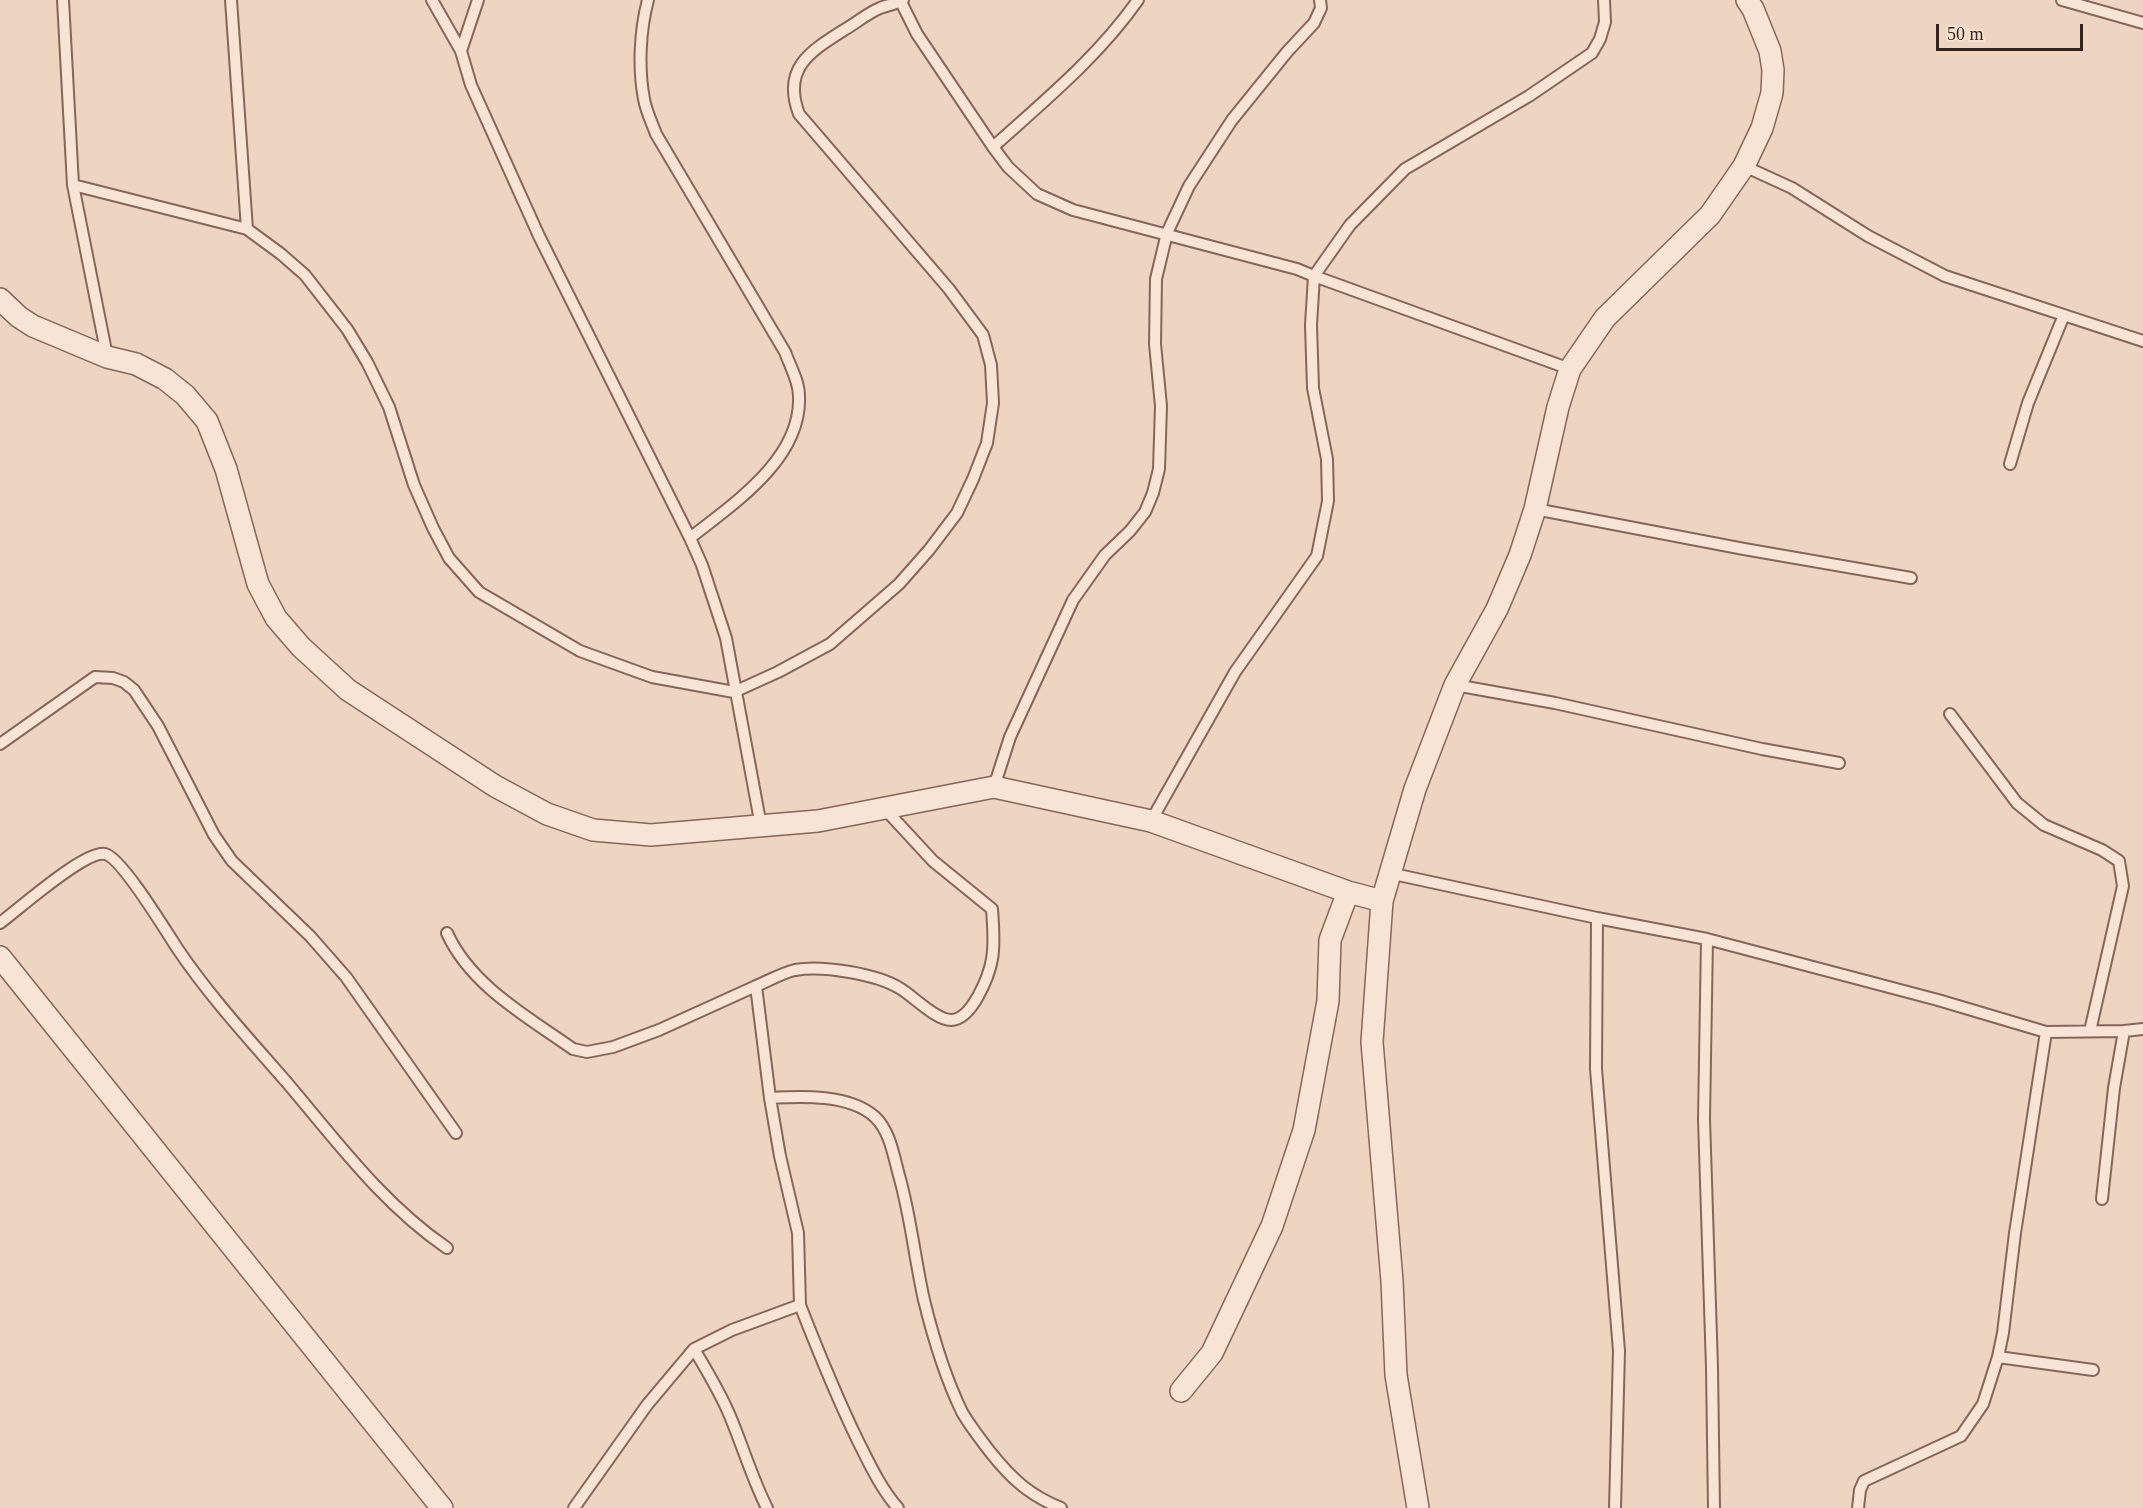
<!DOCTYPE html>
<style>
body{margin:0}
#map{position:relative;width:2143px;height:1508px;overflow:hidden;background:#edd5c1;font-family:"Times New Roman",serif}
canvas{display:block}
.scale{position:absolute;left:1936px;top:24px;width:147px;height:27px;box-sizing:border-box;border:3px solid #36231d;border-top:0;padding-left:8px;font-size:18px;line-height:21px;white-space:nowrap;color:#36231d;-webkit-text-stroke:4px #f5e1d0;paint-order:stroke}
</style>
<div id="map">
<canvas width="2143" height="1508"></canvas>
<div class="scale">50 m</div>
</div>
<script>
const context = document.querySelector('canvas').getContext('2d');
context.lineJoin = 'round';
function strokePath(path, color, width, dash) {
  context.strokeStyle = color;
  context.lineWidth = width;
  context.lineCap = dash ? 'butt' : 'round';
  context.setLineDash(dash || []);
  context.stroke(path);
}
const lane = new Path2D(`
 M63,0L73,185L107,356
 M231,0L247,229
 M432,0L461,51
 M478,0L461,51L471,85L539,236L690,538L702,565L726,638L761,826
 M648,0C640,30 638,68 644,99C646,111 652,123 656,134L785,352C790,366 799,381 799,396C802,459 733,504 690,538
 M2062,0L2143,23
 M901,2L917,34L993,147C1044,101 1098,57 1138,0
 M993,147L1008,167L1037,194L1073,210L1297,269L1314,276L1350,225L1405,169L1529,96L1592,53L1600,39L1605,22L1604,0
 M1744,166L1792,188L1868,236L1945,276L2143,341
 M73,185L247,229L281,254L305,275L347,329L367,362L389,407L414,485L433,528L449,558L479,592L580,651L652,677L734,692L778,672L830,644L899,584L929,550L957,513L973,479L987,443L993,403L991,365L983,335L949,289L799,114C782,69 809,52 844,30C856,23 868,13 880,8C888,5 896,4 903,0
 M2010,464L2028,403L2064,315
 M1535,509L1744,549L1911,578
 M1455,685L1555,703L1762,749L1839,763
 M1950,714L2017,803L2044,825L2102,850L2119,861L2123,886L2090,1031
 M0,744L95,677L113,678L124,682L134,690L158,726L214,835L232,861L310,936L346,977L456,1133
 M994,787L1010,737L1073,600L1105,555L1130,531L1145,512L1153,493L1159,469L1161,406L1155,344L1156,279L1167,233L1189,186L1232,120L1287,52L1314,23L1321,8L1320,0
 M884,808L933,861L992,909C993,925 995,942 992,959C989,976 972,1020 951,1020C936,1020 914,997 901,989C878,974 822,965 795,970C782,973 768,981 756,986L770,1098C802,1096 850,1094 875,1117C891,1132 894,1159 900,1179C911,1219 915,1260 924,1300C933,1337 945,1377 962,1412C970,1426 981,1440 991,1453C1012,1479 1029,1495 1061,1508
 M1151,821L1235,672L1317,556L1328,501L1327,459L1313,388L1311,325L1314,276L1570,369
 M1389,873L1597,918L1707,939L1938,1000L2046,1032L2124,1031L2143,1029
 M1597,918L1596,1069L1619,1351L1615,1508
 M0,923C19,909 85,850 105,854C121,857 166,931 177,948C210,997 250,1040 289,1085C338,1143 384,1205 447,1248
 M447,933C471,986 528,1017 573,1049L587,1052L613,1047L659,1030L756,986
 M1707,939L1704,1119L1712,1368L1714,1508
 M2102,1199L2114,1088L2124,1031
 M800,1305C818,1351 836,1396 858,1441C869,1463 881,1489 898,1508
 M694,1349C707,1371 720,1392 730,1416C743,1447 752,1478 767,1508
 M1998,1357L2093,1370
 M574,1508L647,1405L694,1349L732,1330L800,1305L798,1233L780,1156L770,1098
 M1858,1508L1860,1490L1864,1481L1961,1436L1983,1404L1998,1357L2003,1333L2015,1233L2046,1032`);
const street = new Path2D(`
 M0,299L19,317L33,326L107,357L136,364L165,379L185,395L207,421L226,469L258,584L276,618L301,647L348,690L495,786L547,814L593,830L651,835L818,821L994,787L1151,821L1348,892L1382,901
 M0,957L442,1508
 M1181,1391L1212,1353L1272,1226L1304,1130L1328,1001L1330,940L1348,892
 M1418,1508L1396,1375L1392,1281L1372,1042L1382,901L1415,789L1455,685L1497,609L1520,555L1535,509L1558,407L1570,369L1605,318L1710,215L1744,166L1762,128L1772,93L1773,70L1770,51L1753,9L1747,0`);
strokePath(lane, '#866659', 14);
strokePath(street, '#866659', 24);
strokePath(lane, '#f8e4d4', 10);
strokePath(street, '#f8e4d4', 21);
</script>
